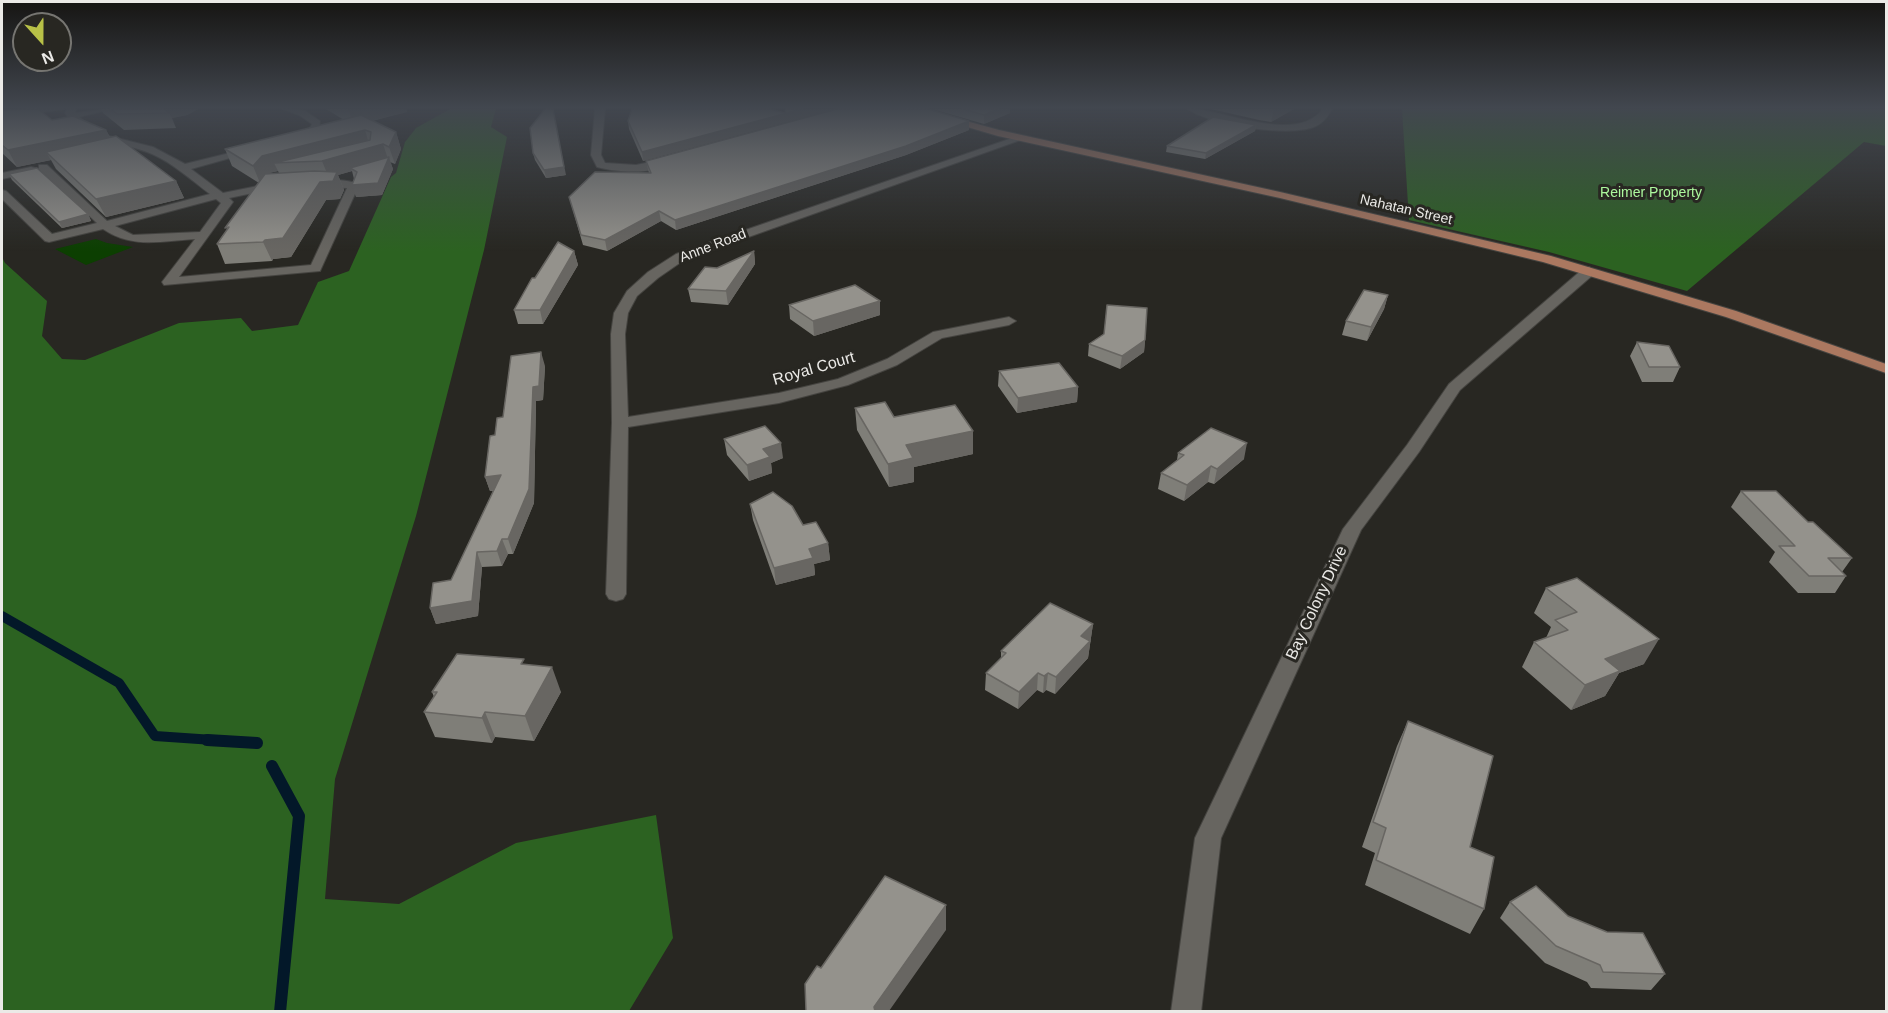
<!DOCTYPE html>
<style>
body{margin:0}
#map{position:relative;width:1888px;height:1013px;overflow:hidden;background:#282722;font-family:Arial,sans-serif}
canvas{display:block}
.frame{position:absolute;inset:0;border:3px solid #ebeae7;pointer-events:none}
.north{position:absolute;left:12px;top:12px;width:60px;height:60px;box-sizing:border-box;background:#282722;border:2px solid #767571;border-radius:50%;rotate:159deg;font-size:16px;font-weight:700;line-height:24px;text-align:center;color:#ebeae7}
.north::after{content:'';display:block;margin:auto;width:21px;height:27px;background:#b8c147;clip-path:polygon(50% 0,100% 100%,50% 72%,0 100%)}
</style>
<div id="map">
<canvas width="1888" height="1013"></canvas>
<div class="frame"></div>
<div class="north">N</div>
</div>
<script>
const context = document.querySelector('canvas').getContext('2d');
context.lineJoin = 'round';
function fill(path, color) {
  context.fillStyle = color;
  context.fill(path, 'evenodd');
}
function strokePath(path, color, width, dash) {
  context.strokeStyle = color;
  context.lineWidth = width;
  context.lineCap = dash ? 'butt' : 'round';
  context.setLineDash(dash || []);
  context.stroke(path);
}
function label(font, color, halo, rows, align = 'center') {
  context.font = font + ' Arial,sans-serif';
  context.lineWidth = 6;
  context.setLineDash([]);
  context.textBaseline = 'middle';
  context.strokeStyle = halo;
  context.fillStyle = color;
  for (const [text, x, y, turn = 0] of rows) {
    context.save();
    context.translate(x, y);
    context.rotate((+turn || 0) * Math.PI / 180);
    context.textAlign = isNaN(turn) ? turn : align;
    if (halo) context.strokeText(text, 0, 0);
    context.fillText(text, 0, 0);
    context.restore();
  }
}
fill(new Path2D(`
 M96,239L107,243L133,247L86,265L55,249Z`), '#0c3f01');
fill(new Path2D(`
 M450,109H496L491,127L507,137L484,250L416,516L335,779L325,899L399,904L516,843L656,815L673,938L629,1011H2V257L5,263L47,301L42,336L62,359L85,360L179,323L241,318L252,331L298,325L318,282L349,271L391,177L396,173L405,142L416,128Z
 M1402,109H1886V146L1864,142L1687,291L1549,252L1409,220Z`), '#2c6221');
strokePath(new Path2D(`
 M2,616L119,683L155,736L228,741`), '#031829', 10);
strokePath(new Path2D(`
 M207,740L257,743
 M272,766L299,816L280,1012`), '#031829', 12);
const minor = new Path2D(`
 M29,109H64L2,118V112Z
 M67,109H76L75,113L111,109L79,117L101,134L153,147L185,164L250,148L255,151L191,169L223,193L268,184L273,187L272,189L229,198L233,202L179,277L311,265L347,188L317,187L312,184C320,178 351,179 359,185L320,271L164,285L162,282L195,239C161,241 132,249 103,229L49,242L45,241L2,199V190L6,191L52,234L97,223L39,169V165H47L107,221L210,194C191,180 173,163 152,154C120,140 86,145 65,113ZM216,199L221,203L200,232L133,235L115,226Z
 M283,109L305,111L320,121L319,130L300,141H294V137L310,128L312,124L299,115Z
 M595,109H605L601,155L605,163L636,165L670,158L675,161C657,175 619,173 597,167L591,155Z
 M1188,109C1224,109 1296,145 1323,109H1332C1328,116 1323,123 1316,126C1291,138 1209,125 1188,109Z
 M1018,136L1026,138L684,260L658,278L637,296L628,313L625,334L628,417L779,393L838,379L887,359L933,332L1009,317L1016,321L1009,325L942,338L897,365L848,385L779,403L628,427L626,594L623,599L616,601L609,599L606,594L612,423L611,334L614,313L627,291L648,272L676,254Z
 M31,167L35,168V172L2,179V173Z
 M1589,267L1595,271L1594,274L1460,390L1419,452L1361,530L1221,838L1201,1012H1171L1195,838L1343,529L1407,445L1449,384L1584,268Z`);
const major = new Path2D(`
 M906,109H922L999,130L1280,192L1551,256L1736,311L1886,364V373L1726,317L1543,262L1280,198L998,136Z`);
strokePath(minor, '#454440', 2);
strokePath(major, '#454440', 2);
fill(minor, '#676560');
fill(major, '#ab7860');
fill(new Path2D(`
 M101,109H198L187,115L172,118L176,128L124,130L103,113Z
 M326,109H406L407,112L372,121L396,132L401,149L395,164L390,162L393,169L382,195L356,197L354,179L352,171L338,175L344,190L340,199L326,200L291,257L273,259L272,261L225,264L217,244L259,183L232,166L225,149L344,120ZM278,171L279,173L268,174L269,173Z
 M786,109H835L643,161L629,129L628,121L785,113Z
 M932,109H1010V113L984,124Z
 M1211,109H1294L1271,122L1259,120Z
 M2,110L52,120L106,130L110,137L176,181L184,198L106,217L56,169L51,160L17,167L2,153Z
 M1256,125L1255,131L1205,159L1166,152L1167,146Z
 M969,130L906,155L676,230L661,221L607,251L583,245L569,197L649,173L646,161Z
 M533,153L566,175L546,178L535,160Z
 M9,174L88,214L91,221L62,228L12,180Z
 M574,251L578,265L543,324H518L514,310L535,278Z
 M754,251L755,264L728,305L691,302L688,289L717,268Z
 M1388,295L1384,309L1367,341L1342,335L1346,321Z
 M880,301V315L814,336L790,319L789,305Z
 M1145,340L1144,352L1120,369L1088,356L1089,344Z
 M1637,342L1680,367L1673,382H1642L1630,356Z
 M545,366L543,400L536,401L534,503L513,554H508L502,566L482,567L478,616L436,624L430,608L451,580L493,491H490L485,477L495,435L503,417Z
 M999,371L1078,387L1077,402L1017,413L998,386Z
 M855,408L894,417L973,454L914,467V482L889,487L857,430Z
 M724,439L783,458L771,463L772,473L749,481L727,455Z
 M1178,453L1244,459L1214,484L1208,482L1184,501L1158,489L1161,473L1177,460Z
 M1741,491L1808,522L1852,558L1842,572L1846,576L1835,593H1798L1769,562L1775,552L1731,507Z
 M750,504L803,525L828,543L830,560L814,564L815,575L776,585L753,520Z
 M1546,588L1644,664L1619,673L1605,696L1571,710L1522,667L1534,642L1546,638L1551,627L1534,613Z
 M1093,624L1088,658L1055,694L1046,690L1043,693L1037,690L1018,709L985,690L986,673L1001,658V651Z
 M525,665L561,692L534,741L495,737L492,743L435,737L424,712L434,697L432,692Z
 M1408,721L1470,847L1484,909L1470,934L1365,885L1375,853L1362,847L1397,746Z
 M1510,902L1568,916L1665,974L1651,990L1591,988L1587,982L1545,963L1500,918Z`), '#7f7e78');
fill(new Path2D(`
 M158,109H198L187,115L172,118L169,113Z
 M348,109H406L407,112L354,125Z
 M553,109L566,175L546,178L544,170Z
 M802,109H835L643,161L642,152Z
 M998,109H1010V113L984,124V115Z
 M1274,109H1294L1271,122Z
 M969,121V130L906,155L676,230L675,220Z
 M1256,125L1255,131L1205,159L1206,153Z
 M106,130L114,146L46,152L51,160L17,167L8,150Z
 M365,130L370,147L274,163L278,171L269,173L260,183L253,166L262,156Z
 M396,132L401,149L395,164L389,147Z
 M383,144L388,159L389,157L393,169L382,195L356,197L352,185L378,183L350,168L352,171L338,175L344,190L340,199L326,200L291,257L273,259L272,261L263,242L320,182L329,178L322,161Z
 M176,181L184,198L106,217L96,199Z
 M659,211L661,221L607,251L605,240Z
 M88,214L91,221L62,228L59,222Z
 M574,251L578,265L543,324L540,310Z
 M754,251L755,264L728,305L726,291Z
 M1388,295L1384,309L1367,341L1371,327Z
 M880,301V315L814,336L813,321Z
 M1145,340L1144,352L1120,369L1122,356Z
 M541,352L545,366L543,400L536,401L534,503L513,554L508,539L533,387Z
 M1078,387L1077,402L1017,413L1018,398Z
 M973,431V454L914,467V482L889,487L888,464L906,445Z
 M781,443L783,458L771,463L772,473L749,481L747,465L763,449Z
 M1247,443L1244,459L1214,484L1217,469Z
 M1211,466L1208,482L1184,501L1187,485Z
 M501,475L505,489L490,491L485,477Z
 M502,539L508,554L502,566L497,551Z
 M828,543L830,560L814,564L815,575L776,585L774,568L809,549Z
 M477,552L482,567L478,616L436,624L430,608Z
 M1093,624L1088,658L1055,694L1056,677L1081,636Z
 M1659,639L1644,664L1619,673L1605,696L1571,710L1585,685L1605,659Z
 M552,667L561,692L534,741L525,716Z
 M1038,673L1037,690L1018,709L1019,692Z
 M1048,673L1046,690L1043,693L1044,676Z
 M485,712L495,737L492,743L482,718Z
 M946,905V930L889,1011H875L874,1007Z`), '#686662');
const building = new Path2D(`
 M38,109L52,120L73,116L106,130L8,150L2,145V110Z
 M111,109H164L169,113L117,114Z
 M545,109H553L564,167L544,170L533,153L530,128Z
 M632,109H770L785,113L786,109H802L642,152L628,121Z
 M837,109H928L969,121L906,146L675,220L659,211L605,240L581,235L569,197L595,172L651,173L646,161Z
 M963,109H998L984,115Z
 M361,115L396,132L389,147L383,144L322,161L274,163L370,140L371,132L365,130L262,156L253,166L225,149Z
 M1213,117L1256,125L1206,153L1167,146Z
 M116,136L176,181L96,199L46,152Z
 M389,157L378,183L352,185L357,172L350,168Z
 M37,168L88,214L59,222L9,174Z
 M314,171L337,172L333,181L320,182L283,238L265,240L263,242L217,244L229,227L225,228L265,174Z
 M558,242L574,251L540,310H514L532,278H535Z
 M754,251L726,291L688,289L705,267L717,268Z
 M855,285L880,301L813,321L789,305Z
 M1364,290L1388,295L1371,327L1346,321Z
 M1107,305L1147,308L1145,340L1122,356L1089,344L1104,334Z
 M1637,342L1669,346L1680,367H1649Z
 M541,352L539,386L533,387L529,489L508,539H502L497,551L477,552L472,601L430,608L433,583L451,580L501,475L485,477L490,436L495,435L497,418L503,417L511,356Z
 M1059,363L1078,387L1018,398L999,371Z
 M885,402L894,417L955,405L973,431L906,445L913,458L888,464L855,408Z
 M765,426L781,443L763,449L770,457L747,465L724,439Z
 M1211,428L1247,443L1217,469L1211,466L1187,485L1161,473L1184,455L1178,453Z
 M1741,491H1776L1808,522H1813L1852,558H1828L1846,576H1809L1779,546H1795Z
 M773,492L792,506L803,525L816,522L828,543L809,549L813,558L774,568L750,504Z
 M1577,578L1659,639L1605,659L1620,671L1585,685L1534,642L1568,630L1555,620L1577,612L1546,588Z
 M1050,603L1093,624L1081,636L1090,641L1056,677L1048,673L1044,676L1038,673L1019,692L986,673L1006,653L1001,651Z
 M457,654L524,659L521,664L552,667L525,716L485,712L482,718L424,712L437,692H432Z
 M1408,721L1493,756L1470,847L1494,857L1484,909L1376,860L1386,828L1373,822Z
 M885,876L946,905L874,1007L875,1011H806L805,984L817,966L821,968Z
 M1536,886L1568,916L1607,932L1643,933L1665,974L1603,972L1600,965L1556,946L1510,902Z`);
fill(building, '#94928c');
strokePath(building, '#686662', 1.5);
const sky = context.createLinearGradient(0, 0, 0, 251);
sky.addColorStop(0, '#161513');
sky.addColorStop(0.43, '#42474f');
sky.addColorStop(1, '#42474f00');
context.fillStyle = sky;
context.fillRect(0, 0, 1888, 251);
label('14px', '#acf89d', '#282722', [
 ["Reimer Property",1651,193]
]);
label('14px', '#ebeae7', '#282722', [
 ["Nahatan Street",1406,210,13],
 ["Anne Road",713,246,-21]
]);
label('16px', '#ebeae7', '#282722', [
 ["Royal Court",814,369,-16],
 ["Bay Colony Drive",1317,603,-65]
]);
</script>
